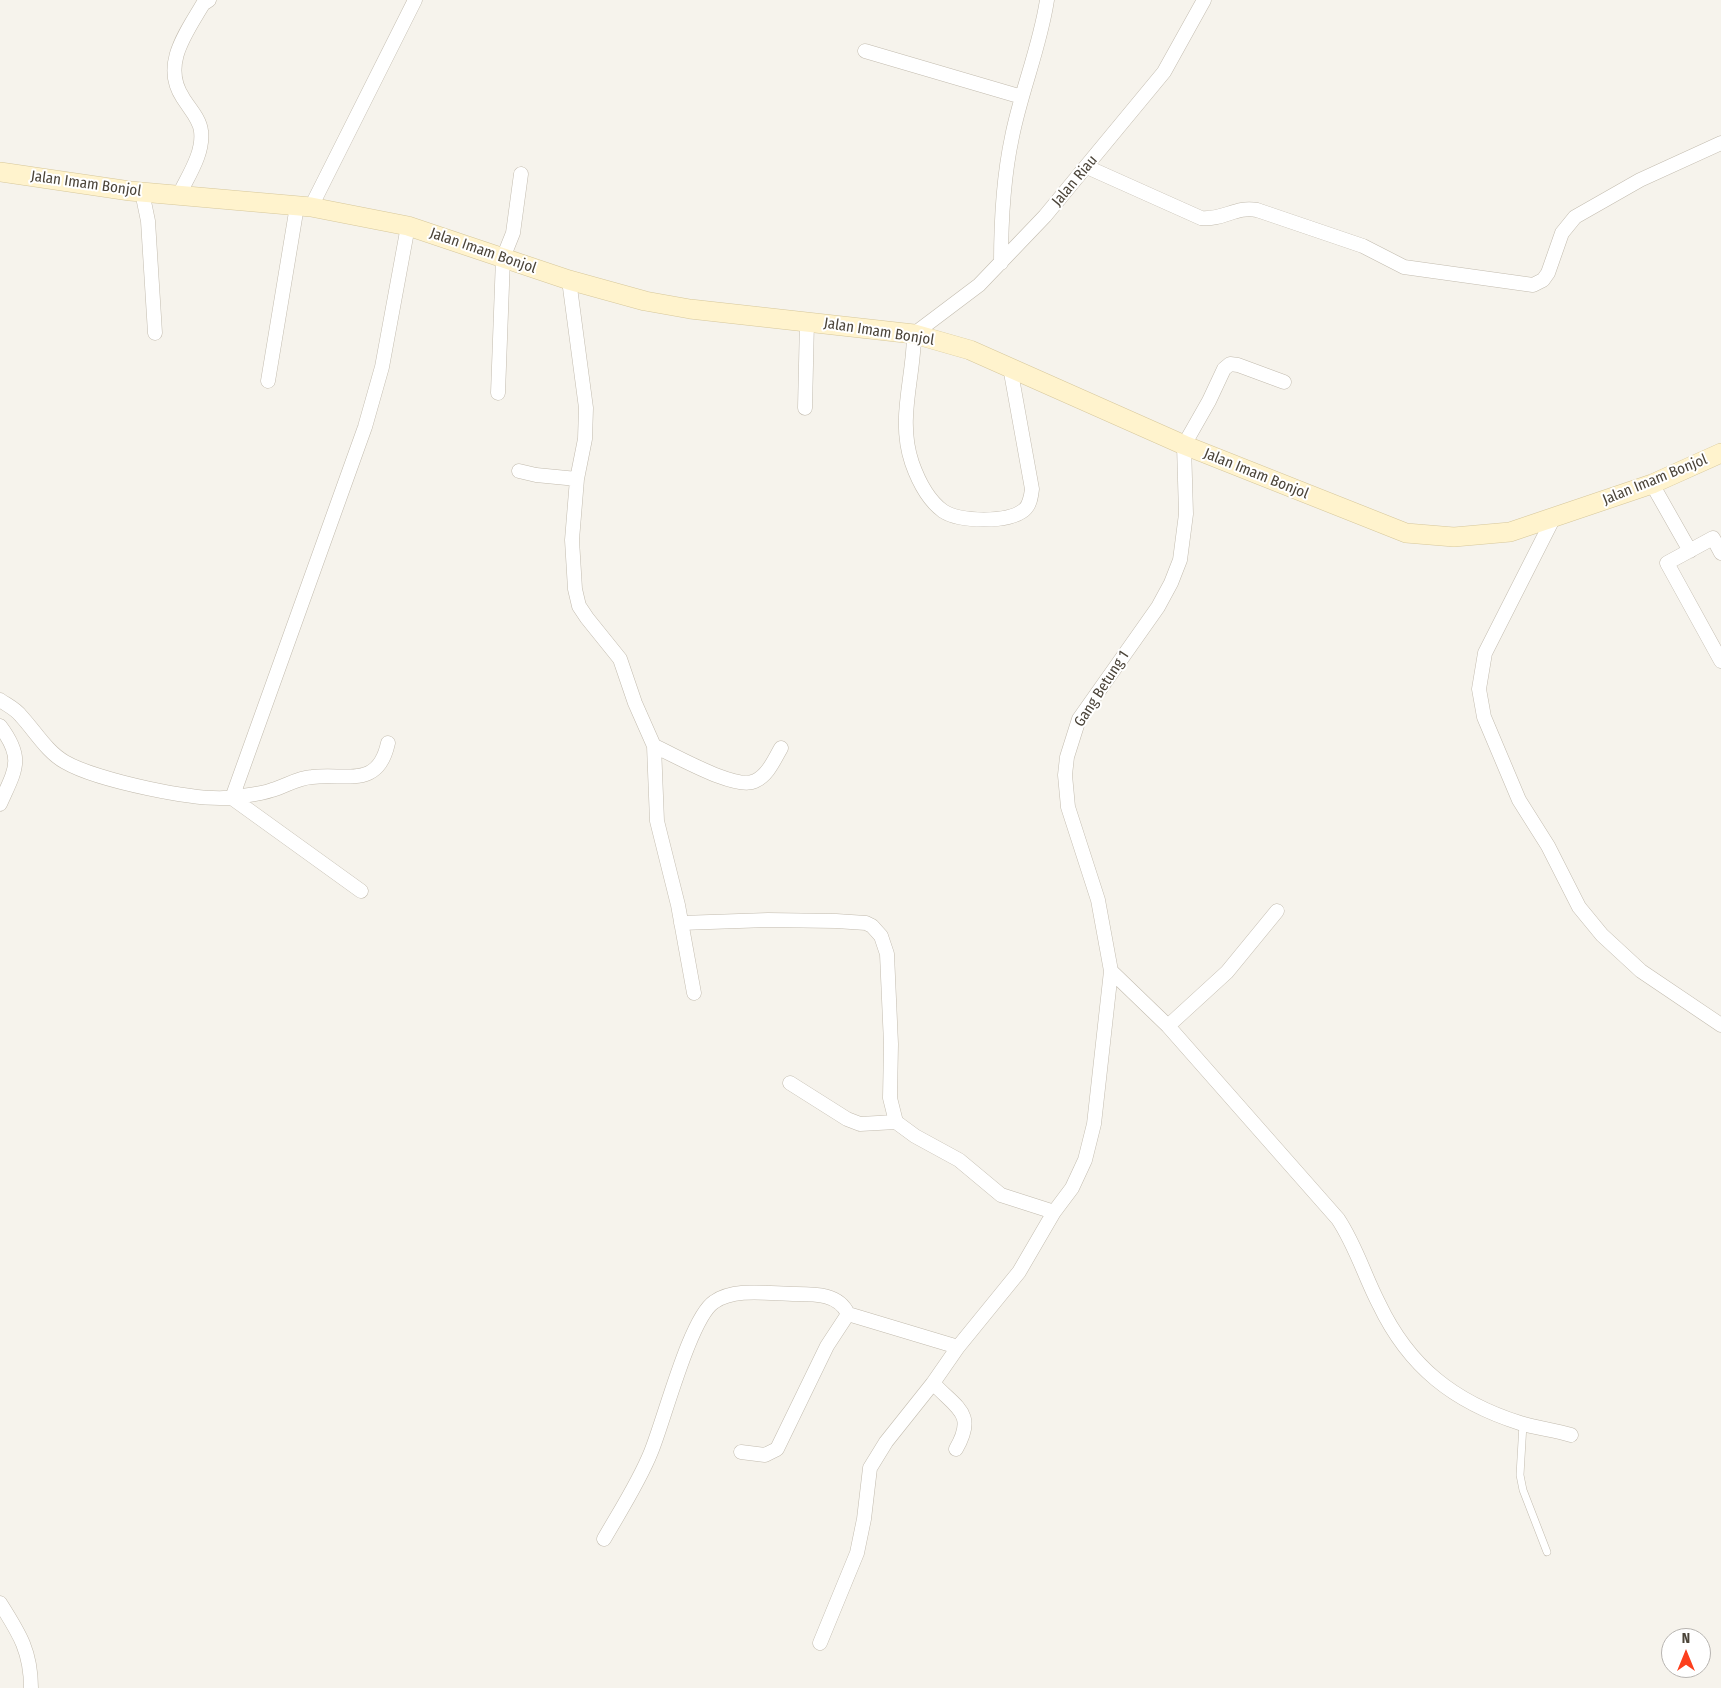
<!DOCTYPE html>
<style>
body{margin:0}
#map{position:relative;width:1721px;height:1688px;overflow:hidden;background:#f6f3ec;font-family:"Fira Sans Condensed",sans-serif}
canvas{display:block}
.north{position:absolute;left:1661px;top:1628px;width:50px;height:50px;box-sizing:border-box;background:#fff;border:1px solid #b7b4b0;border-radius:50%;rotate:0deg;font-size:14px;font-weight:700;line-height:20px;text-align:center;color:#4b4439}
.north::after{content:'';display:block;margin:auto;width:18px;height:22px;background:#fc3f1d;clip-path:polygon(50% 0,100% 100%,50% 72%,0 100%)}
</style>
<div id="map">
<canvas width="1721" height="1688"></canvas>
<div class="north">N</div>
</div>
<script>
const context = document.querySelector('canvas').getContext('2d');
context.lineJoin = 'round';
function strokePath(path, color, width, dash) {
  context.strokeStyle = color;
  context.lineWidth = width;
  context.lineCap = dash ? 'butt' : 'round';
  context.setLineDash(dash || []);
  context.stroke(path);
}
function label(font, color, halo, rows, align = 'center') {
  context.font = font + ' "Fira Sans Condensed",sans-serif';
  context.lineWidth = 4;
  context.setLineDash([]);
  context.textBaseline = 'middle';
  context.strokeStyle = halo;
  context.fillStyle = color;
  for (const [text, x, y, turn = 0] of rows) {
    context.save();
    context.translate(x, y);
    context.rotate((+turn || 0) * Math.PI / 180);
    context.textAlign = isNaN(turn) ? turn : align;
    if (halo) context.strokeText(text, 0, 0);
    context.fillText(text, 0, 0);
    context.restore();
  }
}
const lane = new Path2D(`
 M1523,1424L1520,1475L1523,1490L1547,1552`);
const street = new Path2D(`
 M865,51L1022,97
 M1087,167L1201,218C1225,220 1235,206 1257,210L1363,246L1404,267L1533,285L1543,280L1548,273L1562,233L1575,217L1640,180L1721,143
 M142,192L148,221L155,333
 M179,195C188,176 204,153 201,131C200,119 189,108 183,98C161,65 186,33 203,4L209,0
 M311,207L415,0
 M1001,263C1001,220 1003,179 1012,137C1021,91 1040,47 1047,0
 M569,280L586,408L585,439L577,479L572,540L575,589L579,606L587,618L620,659L635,703L654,746L657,821L678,905L694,993
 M1010,367L1032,489C1031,497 1030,505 1024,510C1008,523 960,522 943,511C928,500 918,480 912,463C897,419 914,378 914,334L979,285L1045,216L1164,72L1204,0
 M268,381L297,206
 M498,393L503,258L513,233L521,174
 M805,408L807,321
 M519,471L536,475L577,479
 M1652,484L1690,551
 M1554,517L1485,653L1479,689L1484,717L1519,800L1548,846L1579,907L1602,935L1641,971L1721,1025
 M1721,553L1713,538L1667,563L1721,661
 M0,700C7,705 16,709 21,716C35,731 47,752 65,762C96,780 200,803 235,797C248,795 261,794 272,790C286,786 297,778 312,777C347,773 378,789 388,743
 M0,726C25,759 15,770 0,804
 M654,746C675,755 736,791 755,781C768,775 774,760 781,748
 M361,891L232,798L365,427L382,367L408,226
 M681,923L768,920L836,921L866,923L872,926L881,936L887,954L891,1044L890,1098L896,1122L915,1136L959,1160L1001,1195L1054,1212
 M1111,971L1168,1026L1338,1219C1356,1246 1364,1275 1379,1304C1409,1367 1454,1402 1520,1423C1536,1428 1554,1430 1571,1435
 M1168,1026L1227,972L1277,911
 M790,1083L847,1119L860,1124L896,1122
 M956,1449C977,1413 956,1408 933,1383L958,1347
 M741,1452L765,1455L777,1449L827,1346L848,1314
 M604,1539C620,1511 639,1482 651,1452C664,1421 690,1318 714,1302C735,1287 771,1294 796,1294C816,1294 839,1294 848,1314L958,1347L1019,1272L1054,1212L1072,1188L1085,1160L1094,1124L1111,971L1098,900L1068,807L1065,775L1067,757L1079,719L1158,607L1171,583L1180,560L1186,514L1184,445L1209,401L1224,369L1230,364L1238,365L1284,382
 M0,1603C19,1633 31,1651 31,1688
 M820,1643L857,1553L864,1519L870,1468L886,1442L933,1383`);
const secondary = new Path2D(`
 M0,172L130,191L311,207L408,226L569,280L645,301L690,309L914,334L970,350L1184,445L1406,533L1454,537L1510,532L1652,484L1721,453`);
strokePath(lane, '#c2bbae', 8);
strokePath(street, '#c2bbae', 15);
strokePath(secondary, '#d6c79b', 20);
strokePath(lane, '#fff', 7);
strokePath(street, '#fff', 14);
strokePath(secondary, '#fff3cd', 19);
label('15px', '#4b4439', '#fff', [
 ["Jalan Riau",1075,181,-50],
 ["Jalan Imam Bonjol",86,184,8],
 ["Jalan Imam Bonjol",483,251,19],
 ["Jalan Imam Bonjol",879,332,9],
 ["Jalan Imam Bonjol",1256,474,22],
 ["Jalan Imam Bonjol",1655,480,-22],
 ["Gang Betung 1",1102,689,-57]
]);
</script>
